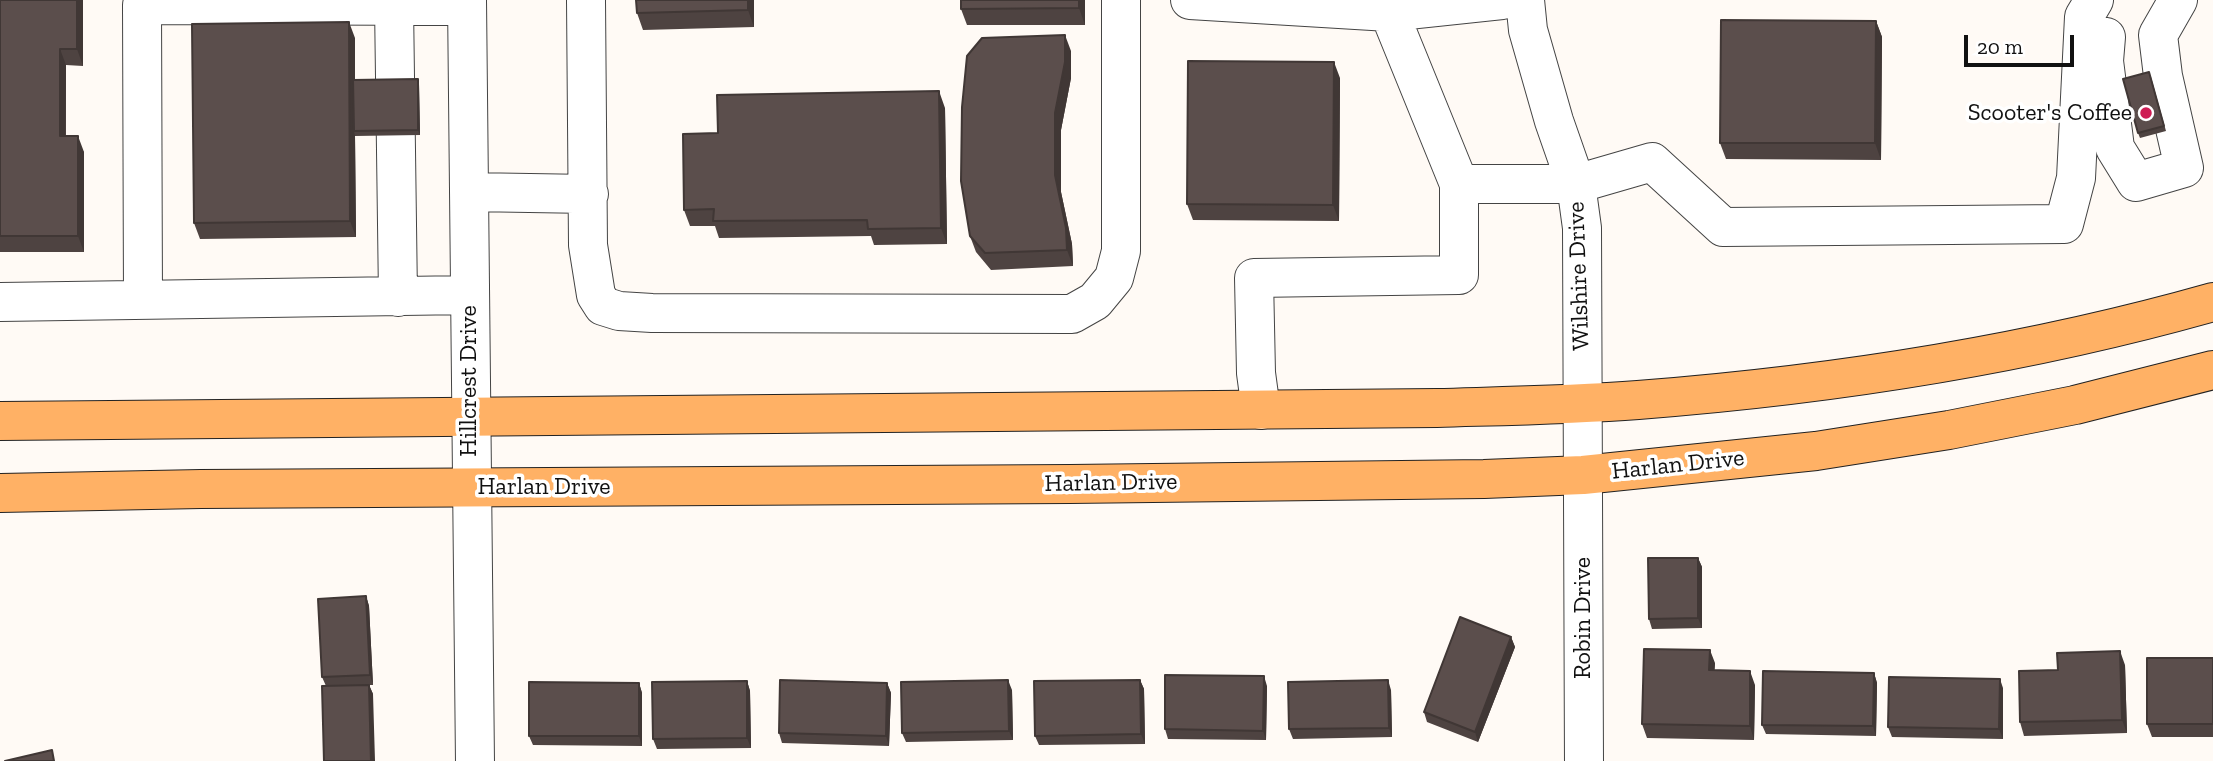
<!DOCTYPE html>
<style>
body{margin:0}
#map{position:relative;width:2213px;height:761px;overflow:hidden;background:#fffaf5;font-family:"Zilla Slab",serif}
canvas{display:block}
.scale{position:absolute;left:1964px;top:35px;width:110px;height:32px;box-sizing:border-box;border:4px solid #111;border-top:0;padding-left:9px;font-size:21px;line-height:24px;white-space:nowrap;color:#111;-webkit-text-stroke:5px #fff;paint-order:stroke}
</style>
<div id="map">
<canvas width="2213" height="761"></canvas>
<div class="scale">20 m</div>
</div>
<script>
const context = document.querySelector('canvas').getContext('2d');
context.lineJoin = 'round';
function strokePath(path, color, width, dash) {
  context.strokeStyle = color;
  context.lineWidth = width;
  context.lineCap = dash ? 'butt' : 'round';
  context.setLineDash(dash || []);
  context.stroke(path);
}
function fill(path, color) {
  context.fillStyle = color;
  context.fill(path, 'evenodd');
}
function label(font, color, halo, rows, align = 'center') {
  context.font = font + ' "Zilla Slab",serif';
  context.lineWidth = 7;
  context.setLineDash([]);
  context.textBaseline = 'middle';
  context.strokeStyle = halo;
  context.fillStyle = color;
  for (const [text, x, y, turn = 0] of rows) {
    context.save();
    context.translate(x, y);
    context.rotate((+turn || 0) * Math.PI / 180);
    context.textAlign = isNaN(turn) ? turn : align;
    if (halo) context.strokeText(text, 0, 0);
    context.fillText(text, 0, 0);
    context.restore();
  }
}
const minor = new Path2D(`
 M467,0L475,761
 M586,0L588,245L596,295L603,306L619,311L652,313L1072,314L1095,301L1114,278L1121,251V0
 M1190,0L1389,12
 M1525,0L1528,30L1554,121L1576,184L1582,228L1584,761
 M394,4L398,297
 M2106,37L2104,61L2115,148L2136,182L2184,168L2163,76L2158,35L2178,0
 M1459,184L1389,12L1502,0
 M470,192L589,194
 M143,300L142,5L467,6
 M0,302L469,295
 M1261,410L1256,373L1254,278L1459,275V184H1576L1652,162L1723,227L2064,224L2076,178L2084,17L2094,0`);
const major = new Path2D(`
 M0,421L1437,408C1504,406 1571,405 1638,400C1832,385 2026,355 2213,302
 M0,493L201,489L1070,484L1484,479L1583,475L1816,451L1949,430L2075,405L2213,370`);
strokePath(minor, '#444', 40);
strokePath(major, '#222', 40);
strokePath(minor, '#fff', 38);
strokePath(major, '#ffb165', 38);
fill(new Path2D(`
 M0,0H83V66L66,65V136L84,152V252H0Z
 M754,0V27L643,30L637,13Z
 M961,0H1085V25H967L961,9Z
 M1876,21L1882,37L1881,160L1726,159L1720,143Z
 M355,38V80L418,79L419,84L420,135L355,136L356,237L200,239L194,223Z
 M1071,51V78L1061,130V192L1072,244L1073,266L991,270L976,252L970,236Z
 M2151,77L2166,131L2140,138L2138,133Z
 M1340,78L1339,221L1193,220L1187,204Z
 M945,108L947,244L874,245L871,236L719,238L715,226H690L684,210L718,133Z
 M1698,558L1702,567V628L1652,629L1649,619Z
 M366,596L369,606L373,685H369L373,694L326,686L322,677Z
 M1511,637L1515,647L1478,742L1427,722L1424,712Z
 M2213,658V737H2152L2147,724Z
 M1715,663L1714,671L1755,685L1754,740L1647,738L1642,724Z
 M2125,665L2127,733L2024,736L2020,722L2058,670Z
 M1874,673L1877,683L1876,736L1766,734L1762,725Z
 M1140,680L1144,689L1145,744L1039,745L1035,736Z
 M747,681L750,691L751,748L657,749L653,739Z
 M639,683L642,693V746L533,745L529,736Z
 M887,683L891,693L889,746L782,743L779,733Z
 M1267,686L1266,740L1168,739L1165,729Z
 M2003,688V739L1892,737L1888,727Z
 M1012,690L1013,740L906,742L902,733Z
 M1391,690L1392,737L1293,739L1289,729Z`), '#4e4341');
fill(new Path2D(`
 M77,0H83V66L77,49Z
 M748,0H754V27L748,10Z
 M1079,0H1085V25L1079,8Z
 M1876,21L1882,37L1881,160L1875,143Z
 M349,22L355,38V131H354L355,136L356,237L350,221Z
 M1065,35L1071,51V78L1061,130V192L1072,244L1073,266L1067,250L1055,175V113Z
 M60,49L66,65L65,152L60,136Z
 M1334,62L1340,78L1339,221L1333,205Z
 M418,79L419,84L420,135L418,130Z
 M939,91L945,108L947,244L941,228Z
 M78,136L84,152V252L78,236Z
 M1698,558L1702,567V628L1698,618Z
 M366,596L369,606L373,685L370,675Z
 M1511,637L1515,647L1478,742L1475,732Z
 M1710,650L1715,663L1714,684L1709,670Z
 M2120,651L2125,665L2127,733L2122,720Z
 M1750,671L1755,685L1754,740L1750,726Z
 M1874,673L1877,683L1876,736L1873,726Z
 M1264,676L1267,686L1266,740L1263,731Z
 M2000,679L2003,688V739L1999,729Z
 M1008,680L1012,690L1013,740L1009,731Z
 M1140,680L1144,689L1145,744L1141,734Z
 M1388,680L1391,690L1392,737L1389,728Z
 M747,681L750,691L751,748L747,738Z
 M639,683L642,693V746L639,736Z
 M887,683L891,693L889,746L886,736Z
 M369,685L373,694L375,761H371Z`), '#403735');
const building = new Path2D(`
 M0,0H77V49H60V136H78V236H0Z
 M636,0H748V10L637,13Z
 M961,0H1079V8L961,9Z
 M1721,20L1876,21L1875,143H1720Z
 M349,22L350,221L194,223L192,24Z
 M1065,35V62L1055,113V175L1066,228L1067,250L985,253L970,236L961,181L962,107L967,56L982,38Z
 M1188,61L1334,62L1333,205L1187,204Z
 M2149,72L2164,126L2138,133L2123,79Z
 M418,79V130L354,131L353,80Z
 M939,91L941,228L868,229L867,220L713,221L714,209L684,210L683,134L718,133L717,95Z
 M1648,558H1698V618L1649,619Z
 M366,596L370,675L322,677L318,599Z
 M1460,617L1511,637L1475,732L1424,712Z
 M1644,649L1710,650L1709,670L1750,671V726L1642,724Z
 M2120,651L2122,720L2020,722L2019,671L2058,670L2057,653Z
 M2147,658H2213V724H2147Z
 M1763,671L1874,673L1873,726L1762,725Z
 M1165,675L1264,676L1263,731L1165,729Z
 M1889,677L2000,679L1999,729L1888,727Z
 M780,680L887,683L886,736L779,733Z
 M1008,680L1009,731L902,733L901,682Z
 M1140,680L1141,734L1035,736L1034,681Z
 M1388,680L1389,728L1289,729L1288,682Z
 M747,681V738L653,739L652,682Z
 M529,682L639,683V736H529Z
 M369,685L371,761H324L322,686Z
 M52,750L54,761H5Z`);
fill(building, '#5b4e4c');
strokePath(building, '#403735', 2);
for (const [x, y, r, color] of [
 [2146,113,7,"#ce1c53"]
]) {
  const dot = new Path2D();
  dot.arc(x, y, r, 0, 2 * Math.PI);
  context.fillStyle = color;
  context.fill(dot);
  strokePath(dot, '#fff', 2.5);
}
label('24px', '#111', '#fff', [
 ["Scooter's Coffee",2132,113]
], 'right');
label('24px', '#111', '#fff', [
 ["Wilshire Drive",1579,276,-92],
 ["Hillcrest Drive",469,381,-90],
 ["Harlan Drive",1678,465,-6],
 ["Harlan Drive",1111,483,-1],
 ["Harlan Drive",544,487],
 ["Robin Drive",1583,618,-90]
]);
</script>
